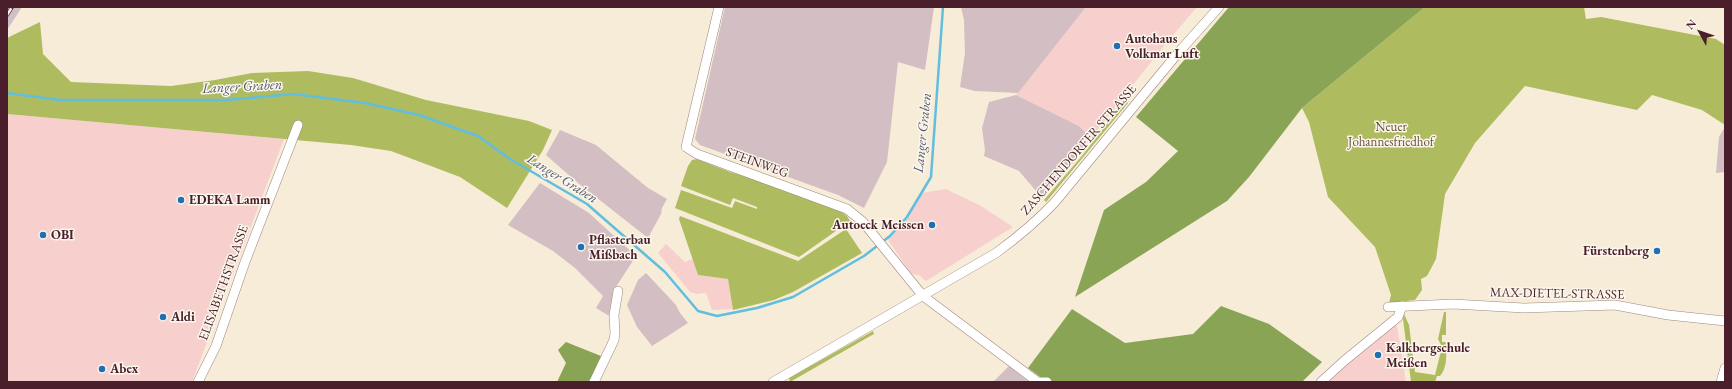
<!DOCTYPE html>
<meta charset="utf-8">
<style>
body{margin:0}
#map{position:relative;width:1732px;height:389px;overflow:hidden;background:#f7ecd7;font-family:"EB Garamond",serif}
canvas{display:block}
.frame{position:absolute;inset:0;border:8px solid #4a1f2b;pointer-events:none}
.north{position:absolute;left:1680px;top:12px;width:40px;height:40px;-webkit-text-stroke:3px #fbf7ec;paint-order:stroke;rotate:310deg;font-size:11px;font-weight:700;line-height:16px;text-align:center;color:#4a1f2b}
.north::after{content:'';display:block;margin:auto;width:14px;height:18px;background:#4a1f2b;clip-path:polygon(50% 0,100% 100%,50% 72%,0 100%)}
</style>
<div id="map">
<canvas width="1732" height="389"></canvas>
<div class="frame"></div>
<div class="north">N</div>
</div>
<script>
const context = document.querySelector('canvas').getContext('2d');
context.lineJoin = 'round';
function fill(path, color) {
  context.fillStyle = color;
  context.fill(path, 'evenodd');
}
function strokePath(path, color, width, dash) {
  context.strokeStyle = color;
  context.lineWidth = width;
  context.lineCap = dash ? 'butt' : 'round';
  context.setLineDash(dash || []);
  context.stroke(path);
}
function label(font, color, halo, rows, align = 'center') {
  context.font = font + ' "EB Garamond",serif';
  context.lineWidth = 3;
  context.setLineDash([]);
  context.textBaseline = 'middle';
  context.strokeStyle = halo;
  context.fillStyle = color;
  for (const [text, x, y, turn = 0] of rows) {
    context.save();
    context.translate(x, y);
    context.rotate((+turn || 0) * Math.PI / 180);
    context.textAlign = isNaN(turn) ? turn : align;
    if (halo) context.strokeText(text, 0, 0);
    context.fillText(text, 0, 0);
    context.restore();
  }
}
fill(new Path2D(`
 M1086,7H1197L1163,47L1091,138L1079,126L1016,95Z
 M7,114L284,139L192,382H7Z
 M946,189L981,206L1013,227L926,281L919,275L911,274L887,238L907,217L922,193Z
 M666,244L685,262L693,259L698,275L728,279L733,309L712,310L706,293L697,294L690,292L658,253Z
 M1391,326H1397L1406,382H1325Z`), '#f7d0cd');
fill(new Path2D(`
 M7,7H22L7,30Z
 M725,7H934L925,70L898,62L887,162L864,208L838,195L700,145L695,139Z
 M961,7H1086L1018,93L975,91L960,87L965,53L964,20Z
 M1016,95L1079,126L1091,138L1071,165L1042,198L1019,171L984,156L985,150L982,128L989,102Z
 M1725,127V172L1716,173L1719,137Z
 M560,130L596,145L648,188L667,199L662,208L661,214L648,238L578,183L546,155Z
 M540,183L589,213L636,256L614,290L609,316L596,308L603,296L575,268L553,251L508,225Z
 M646,273L676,305L680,313L688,323L652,346L637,327L627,305L638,280Z
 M1009,366L1029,382H993Z`), '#d2bec3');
fill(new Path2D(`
 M1425,7H1584L1586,19L1601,17L1716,39L1725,45V125L1702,110L1652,95L1637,110L1525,86L1475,143L1445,194L1436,259L1427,276L1421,279L1422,290L1415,300L1389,303L1391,295L1375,247L1328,197L1309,122L1302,108Z
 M40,22L43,54L71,82L171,86L215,80L252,73L308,71L353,78L426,100L529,121L552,130L543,150L507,208L460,177L391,151L351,145L7,114V39L9,37Z
 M1126,100L1128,103L1046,202L1044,200L1081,157Z
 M697,159L730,172L765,182L839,210L847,216L850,221L799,257L675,208L681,190L732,208L735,201L757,209V207L733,198L730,205L681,186L688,166L692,160Z
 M680,216L798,261L846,229L862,253L793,292L774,300L733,310L728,279L698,275L679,219Z
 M1444,312H1446V335H1442V342H1446C1446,354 1448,367 1440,376H1437L1435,382H1411L1403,319L1404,314L1409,325L1415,372L1435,375L1442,347L1438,339Z
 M873,331L874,334L865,339L790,382L789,378Z`), '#aebc5f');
fill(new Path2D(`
 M1229,7H1425L1302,108L1249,177L1227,201L1075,297L1104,210L1146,182L1178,151L1136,117Z
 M1221,306L1269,324L1322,362L1302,382H1047L1028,368L1072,309L1125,343L1193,334Z
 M566,342L601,356L595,372L588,382H557L566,363L558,350Z`), '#8aa456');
strokePath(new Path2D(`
 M7,93L60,100H227L294,94L365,103L419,115L478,136L510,159L587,204L665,272L698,311L717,316L757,308L793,297L864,256L890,236L907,217L931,177L943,7`), '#61bedf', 2.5);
const minor = new Path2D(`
 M719,7L686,147L697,154L847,209L863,222L923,296L1038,382H1047
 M1388,307L1453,304L1524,308L1615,305L1668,315L1725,321
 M198,382L216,346L245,262L298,125
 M594,382L614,340L615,333L614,315L618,291
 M773,382L996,253C1018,237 1037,221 1055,202L1178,53L1219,7
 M1321,382L1344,361L1398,317L1402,306
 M1721,382L1725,368`);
strokePath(minor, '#a08681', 10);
strokePath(minor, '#fff', 9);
const rail = new Path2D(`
 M7,15L12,7`);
strokePath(rail, '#4a1f2b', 4);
strokePath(rail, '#fbf7ec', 2.5, [8]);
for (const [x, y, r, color] of [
 [1117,46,4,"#1f6fb2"],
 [181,200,4,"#1f6fb2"],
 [932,225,4,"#1f6fb2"],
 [43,235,4,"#1f6fb2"],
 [581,247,4,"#1f6fb2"],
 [1657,251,4,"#1f6fb2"],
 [163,317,4,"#1f6fb2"],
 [1378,355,4,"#1f6fb2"],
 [102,369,4,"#1f6fb2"]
]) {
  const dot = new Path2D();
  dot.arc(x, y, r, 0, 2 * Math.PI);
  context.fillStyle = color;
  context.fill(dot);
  strokePath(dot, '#fbf7ec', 1.5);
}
label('bold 13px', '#4a1f2b', '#fbf7ec', [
 ["Autohaus",1125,39],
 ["Volkmar Luft",1125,54],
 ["EDEKA Lamm",189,200],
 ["Autoeck Meissen",924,225,"right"],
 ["OBI",51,235],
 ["Pflasterbau",589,240],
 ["Mißbach",589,255],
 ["Fürstenberg",1649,251,"right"],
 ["Aldi",171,317],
 ["Kalkbergschule",1386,348],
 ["Meißen",1386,363],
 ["Abex",110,369]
], 'left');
label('13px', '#684e3b', '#fbf7ec', [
 ["Neuer",1391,127],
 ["Johannesfriedhof",1391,142]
]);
label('13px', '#4a1f2b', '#fbf7ec', [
 ["ZASCHENDORFER STRASSE",1079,150,-49],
 ["STEINWEG",757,163,20],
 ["ELISABETHSTRASSE",224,283,-70],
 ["MAX-DIETEL-STRASSE",1557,294,1]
]);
label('italic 14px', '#52576a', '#fbf7ec', [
 ["Langer Graben",242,87,-3],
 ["Langer Graben",923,133,-84],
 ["Langer Graben",562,179,32]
]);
</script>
